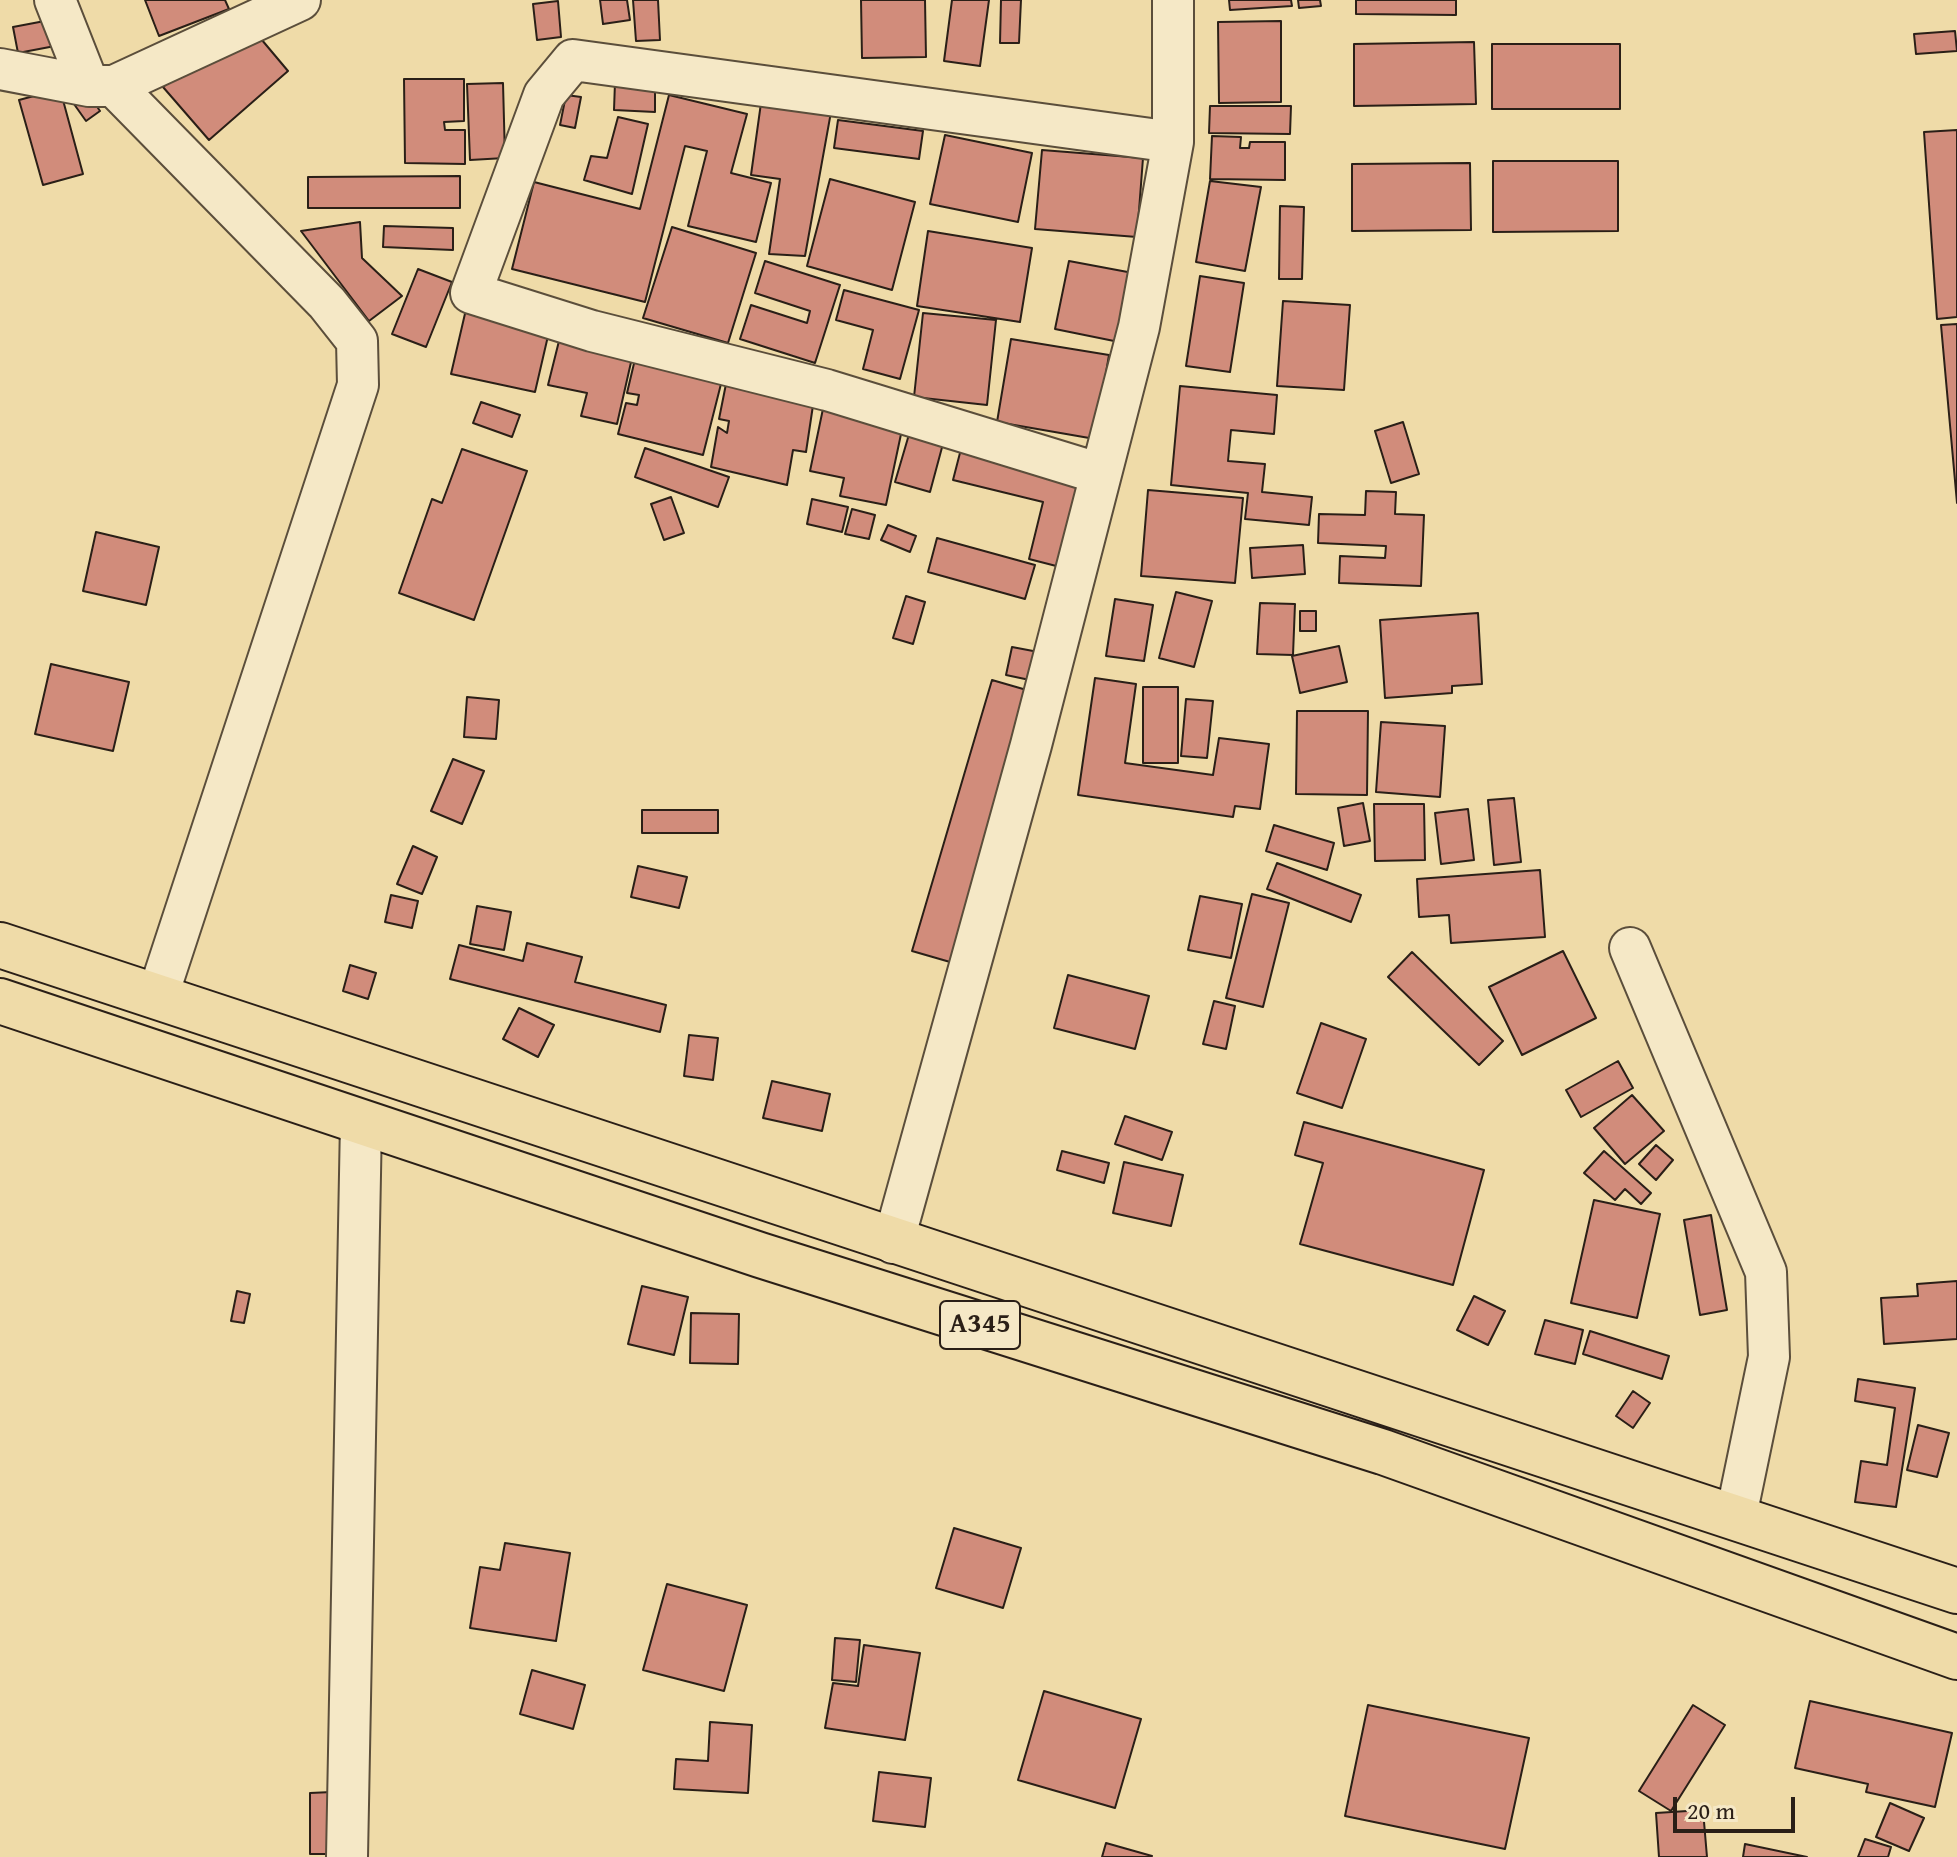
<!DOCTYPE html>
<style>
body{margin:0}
#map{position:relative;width:1957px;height:1857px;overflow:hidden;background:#efdba8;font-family:"Gentium Book Plus",serif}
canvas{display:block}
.scale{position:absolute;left:1673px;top:1797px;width:122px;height:36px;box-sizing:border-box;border:4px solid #2a1f17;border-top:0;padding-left:10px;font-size:24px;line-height:28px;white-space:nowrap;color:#2a1f17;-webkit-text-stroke:6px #f5e8c6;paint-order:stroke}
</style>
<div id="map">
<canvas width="1957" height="1857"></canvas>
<div class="scale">20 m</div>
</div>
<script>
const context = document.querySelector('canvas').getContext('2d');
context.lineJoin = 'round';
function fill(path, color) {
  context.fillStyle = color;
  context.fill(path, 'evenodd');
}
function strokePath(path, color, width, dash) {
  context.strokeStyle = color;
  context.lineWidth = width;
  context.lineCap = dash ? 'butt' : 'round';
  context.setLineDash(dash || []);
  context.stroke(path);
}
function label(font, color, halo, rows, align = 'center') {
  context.font = font + ' "Gentium Book Plus",serif';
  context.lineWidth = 6;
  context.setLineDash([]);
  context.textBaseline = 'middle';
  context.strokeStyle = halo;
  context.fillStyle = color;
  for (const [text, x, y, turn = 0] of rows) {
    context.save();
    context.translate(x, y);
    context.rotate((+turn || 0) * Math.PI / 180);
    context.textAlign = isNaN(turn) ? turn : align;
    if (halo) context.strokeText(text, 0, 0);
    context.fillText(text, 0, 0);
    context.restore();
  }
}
const building = new Path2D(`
 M145,0H225L229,9L159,36Z
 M600,0H627L630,20L603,24Z
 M633,0H658L660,40L636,41Z
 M861,0H925L926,57L862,58Z
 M952,0H989L980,66L944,61Z
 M1001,0H1021L1019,43H1000Z
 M1229,0H1291L1292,6L1230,10Z
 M1298,0H1320L1321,6L1299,8Z
 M1356,0H1456V15L1356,14Z
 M558,1L561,37L537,40L533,4Z
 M50,20L55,46L18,53L13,27Z
 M1281,21V102L1219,103L1218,22Z
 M251,27L288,71L209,140L163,87L192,61Z
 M1955,31L1957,51L1916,54L1914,34Z
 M1474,42L1476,104L1354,106V44Z
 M1492,44H1620V109H1492Z
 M404,79H464V121L444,122L445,130H465V164L405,163Z
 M615,82L655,83V112L614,110Z
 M503,83L505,158L470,160L467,84Z
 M84,87L100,111L86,121L69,97Z
 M60,89L83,174L43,185L19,100Z
 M566,95L581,97L575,128L560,125Z
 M669,95L747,114L731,173L771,183L756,242L688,226L707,151L685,146L645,302L512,269L534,182L640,209Z
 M761,103L831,112L805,256L769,254L780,179L751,175Z
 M1210,106H1291L1290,134L1209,133Z
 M618,117L648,124L632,194L584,180L591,156L607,158Z
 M838,120L923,131L919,159L834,148Z
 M1957,130V317L1937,319L1924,132Z
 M945,135L1032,153L1018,222L930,204Z
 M1212,136L1241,137L1240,148H1249L1250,142H1285V180L1210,179Z
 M1042,150L1143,158L1137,237L1035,229Z
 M1493,161H1618V231L1493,232Z
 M1470,163L1471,230L1352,231V164Z
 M460,176V208H308V177Z
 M830,179L915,202L892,290L807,266Z
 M1210,181L1261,187L1245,271L1196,262Z
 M1280,206L1304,207L1302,279H1279Z
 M360,222L362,258L402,296L369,321L301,231Z
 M384,226L453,228V250L383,247Z
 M672,227L756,253L728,343L643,318Z
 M928,231L1032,248L1020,322L917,306Z
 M765,261L840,285L815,363L740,339L751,305L807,323L810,311L755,293Z
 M1069,261L1133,273L1119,342L1055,329Z
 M418,269L452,282L426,347L392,334Z
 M1200,276L1244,283L1230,372L1186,366Z
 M844,290L919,310L900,379L863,369L873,330L836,320Z
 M1283,301L1350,305L1344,390L1277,386Z
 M467,305L551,323L535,392L451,374Z
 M923,313L996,320L987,405L914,397Z
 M1957,324V503L1941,325Z
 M561,333L634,349L617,424L581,416L587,393L548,385Z
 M1011,339L1109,355L1095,439L997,422Z
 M636,355L723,376L703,455L618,434L626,403L637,405L639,395L627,393Z
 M727,379L815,392L806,452L793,450L787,485L711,467L718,427L727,433L729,421L719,419Z
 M1180,386L1277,395L1274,434L1231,430L1228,461L1265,464L1262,492L1312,497L1309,525L1245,519L1248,493L1171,485Z
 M481,402L520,415L512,437L473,423Z
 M824,404L904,420L886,505L840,496L844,478L810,471Z
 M1403,422L1419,474L1391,483L1375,431Z
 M910,431L944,440L930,492L895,482Z
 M645,448L729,477L718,507L635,477Z
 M462,449L527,471L474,620L399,593L432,499L442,503Z
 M961,449L1086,480L1064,568L1029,559L1043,502L953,480Z
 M1148,490L1243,498L1235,583L1141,576Z
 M1366,491L1396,492L1395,514L1424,515L1421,586L1339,583L1340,556L1385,558L1386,546L1318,543L1319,514L1365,515Z
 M671,497L684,533L664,540L651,504Z
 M812,499L848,507L842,532L807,524Z
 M852,509L875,515L869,539L845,534Z
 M888,525L916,536L910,552L881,540Z
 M96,532L159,547L146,605L83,591Z
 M937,538L1035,565L1025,599L928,572Z
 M1303,545L1305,574L1252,578L1250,548Z
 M1176,592L1212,601L1194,667L1159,658Z
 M906,596L925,602L913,644L893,638Z
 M1115,599L1153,605L1144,661L1106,656Z
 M1260,603L1295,604L1293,655L1257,654Z
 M1300,611H1316V631H1300Z
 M1478,613L1482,684L1452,686V693L1385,698L1380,620Z
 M1339,646L1347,682L1300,693L1292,656Z
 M1012,647L1049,654L1044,683L1006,675Z
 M51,664L129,682L113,751L35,734Z
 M1095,678L1136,684L1125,763L1213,775L1219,738L1269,744L1260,809L1235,806L1233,817L1078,795Z
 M992,680L1037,693L957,964L912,951Z
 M1143,687H1178V763H1143Z
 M467,697L499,700L496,739L464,737Z
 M1186,699L1213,701L1207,758L1181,756Z
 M1297,711H1368L1367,795L1296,794Z
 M1381,722L1445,726L1440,797L1376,792Z
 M453,759L484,771L462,824L431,811Z
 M1514,798L1521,862L1494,865L1488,800Z
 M1363,803L1370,841L1344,846L1338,808Z
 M1374,804H1424L1425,860L1375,861Z
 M1468,809L1474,860L1441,864L1435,813Z
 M642,810H718V833H642Z
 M1274,825L1334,843L1327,870L1266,851Z
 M413,846L437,857L422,894L397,884Z
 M1277,863L1361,895L1351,922L1267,889Z
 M638,866L687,877L679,908L631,897Z
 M1540,870L1545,937L1451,943L1449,915L1419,917L1417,879Z
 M1252,894L1289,903L1263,1007L1226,998Z
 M391,895L418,901L412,928L385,922Z
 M1200,896L1242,904L1231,958L1188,950Z
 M477,906L511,912L504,950L470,944Z
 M527,943L582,957L575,982L666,1005L660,1032L450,979L459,945L523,961Z
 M1563,951L1596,1018L1522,1055L1489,987Z
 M1412,952L1503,1041L1479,1065L1388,977Z
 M350,965L376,973L368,999L343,991Z
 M1068,975L1149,996L1135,1049L1054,1028Z
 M1214,1001L1235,1006L1226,1049L1203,1044Z
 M519,1008L554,1025L538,1057L503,1039Z
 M1321,1023L1366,1039L1342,1108L1297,1093Z
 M689,1035L718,1038L713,1080L684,1076Z
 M1618,1061L1633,1088L1581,1117L1566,1090Z
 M772,1081L830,1094L822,1131L763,1118Z
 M1632,1095L1664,1131L1625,1164L1594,1128Z
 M1125,1116L1172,1132L1162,1160L1115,1144Z
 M1304,1122L1484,1170L1453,1285L1300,1244L1323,1163L1295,1155Z
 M1656,1145L1673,1160L1656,1180L1639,1164Z
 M1062,1151L1109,1163L1104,1183L1057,1170Z
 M1604,1151L1651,1193L1641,1204L1625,1189L1615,1200L1584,1173Z
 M1124,1162L1183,1175L1171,1226L1113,1213Z
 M1594,1200L1660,1214L1637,1318L1571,1303Z
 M1711,1215L1727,1310L1700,1315L1684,1220Z
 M1957,1281V1339L1884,1344L1881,1298L1918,1296L1917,1284Z
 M642,1286L688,1297L674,1355L628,1344Z
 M237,1291L250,1294L244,1323L231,1321Z
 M1474,1296L1505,1311L1488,1345L1457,1330Z
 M691,1313L739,1314L738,1364L690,1363Z
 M1545,1320L1583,1330L1575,1364L1535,1354Z
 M1590,1331L1669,1356L1662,1379L1583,1354Z
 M1858,1379L1915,1388L1896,1507L1855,1502L1861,1461L1887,1465L1895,1408L1855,1401Z
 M1633,1391L1650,1403L1633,1428L1616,1416Z
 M1918,1425L1949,1433L1937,1477L1907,1470Z
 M954,1528L1021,1548L1003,1608L936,1588Z
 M505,1543L570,1553L556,1641L470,1628L480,1567L500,1570Z
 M667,1584L747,1605L724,1691L643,1670Z
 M835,1638L860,1640L856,1682L832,1680Z
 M864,1645L920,1653L905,1740L825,1728L833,1683L858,1686Z
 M532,1670L585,1685L573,1729L520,1714Z
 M1044,1691L1141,1719L1115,1808L1018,1780Z
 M1810,1701L1952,1733L1935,1807L1866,1792L1868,1784L1795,1768Z
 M1368,1705L1529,1738L1505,1849L1345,1816Z
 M1693,1705L1725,1725L1671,1811L1639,1791Z
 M710,1722L752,1725L748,1793L674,1789L676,1759L708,1761Z
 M879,1772L931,1778L925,1827L873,1821Z
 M332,1792V1854H310V1793Z
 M1890,1803L1924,1818L1909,1851L1876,1837Z
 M1703,1810L1707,1857H1659L1656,1813Z
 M1865,1839L1891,1847L1888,1857H1858Z
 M1106,1843L1152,1856L1151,1857H1102Z
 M1745,1844L1807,1857H1743Z`);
fill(building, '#d18c7b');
strokePath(building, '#2a1f17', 2);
const minor = new Path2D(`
 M55,0L89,86H114L327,303L357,341L358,385L157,998
 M0,69L89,86
 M114,86L300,0
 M1101,474L827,390L592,331L471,293L544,95L573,60L1173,142
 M1630,948L1766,1272L1769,1357L1736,1516
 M893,1243L1031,745L1139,327L1173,142V0
 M347,1857L361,1122`);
const highway = new Path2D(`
 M0,945L1957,1591
 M0,1001L760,1255L1383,1452L1957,1657`);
strokePath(minor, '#5b4e3b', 44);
strokePath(highway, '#2a1f17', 48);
strokePath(minor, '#f5e8c6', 40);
strokePath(highway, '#efdba8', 44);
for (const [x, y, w] of [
 [980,1325,80]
]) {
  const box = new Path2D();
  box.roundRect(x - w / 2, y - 24, w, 48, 6);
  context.fillStyle = '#f5e8c6';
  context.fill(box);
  strokePath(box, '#2a1f17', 2);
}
label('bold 28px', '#2a1f17', null, [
 ["A345",980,1325]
]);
</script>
